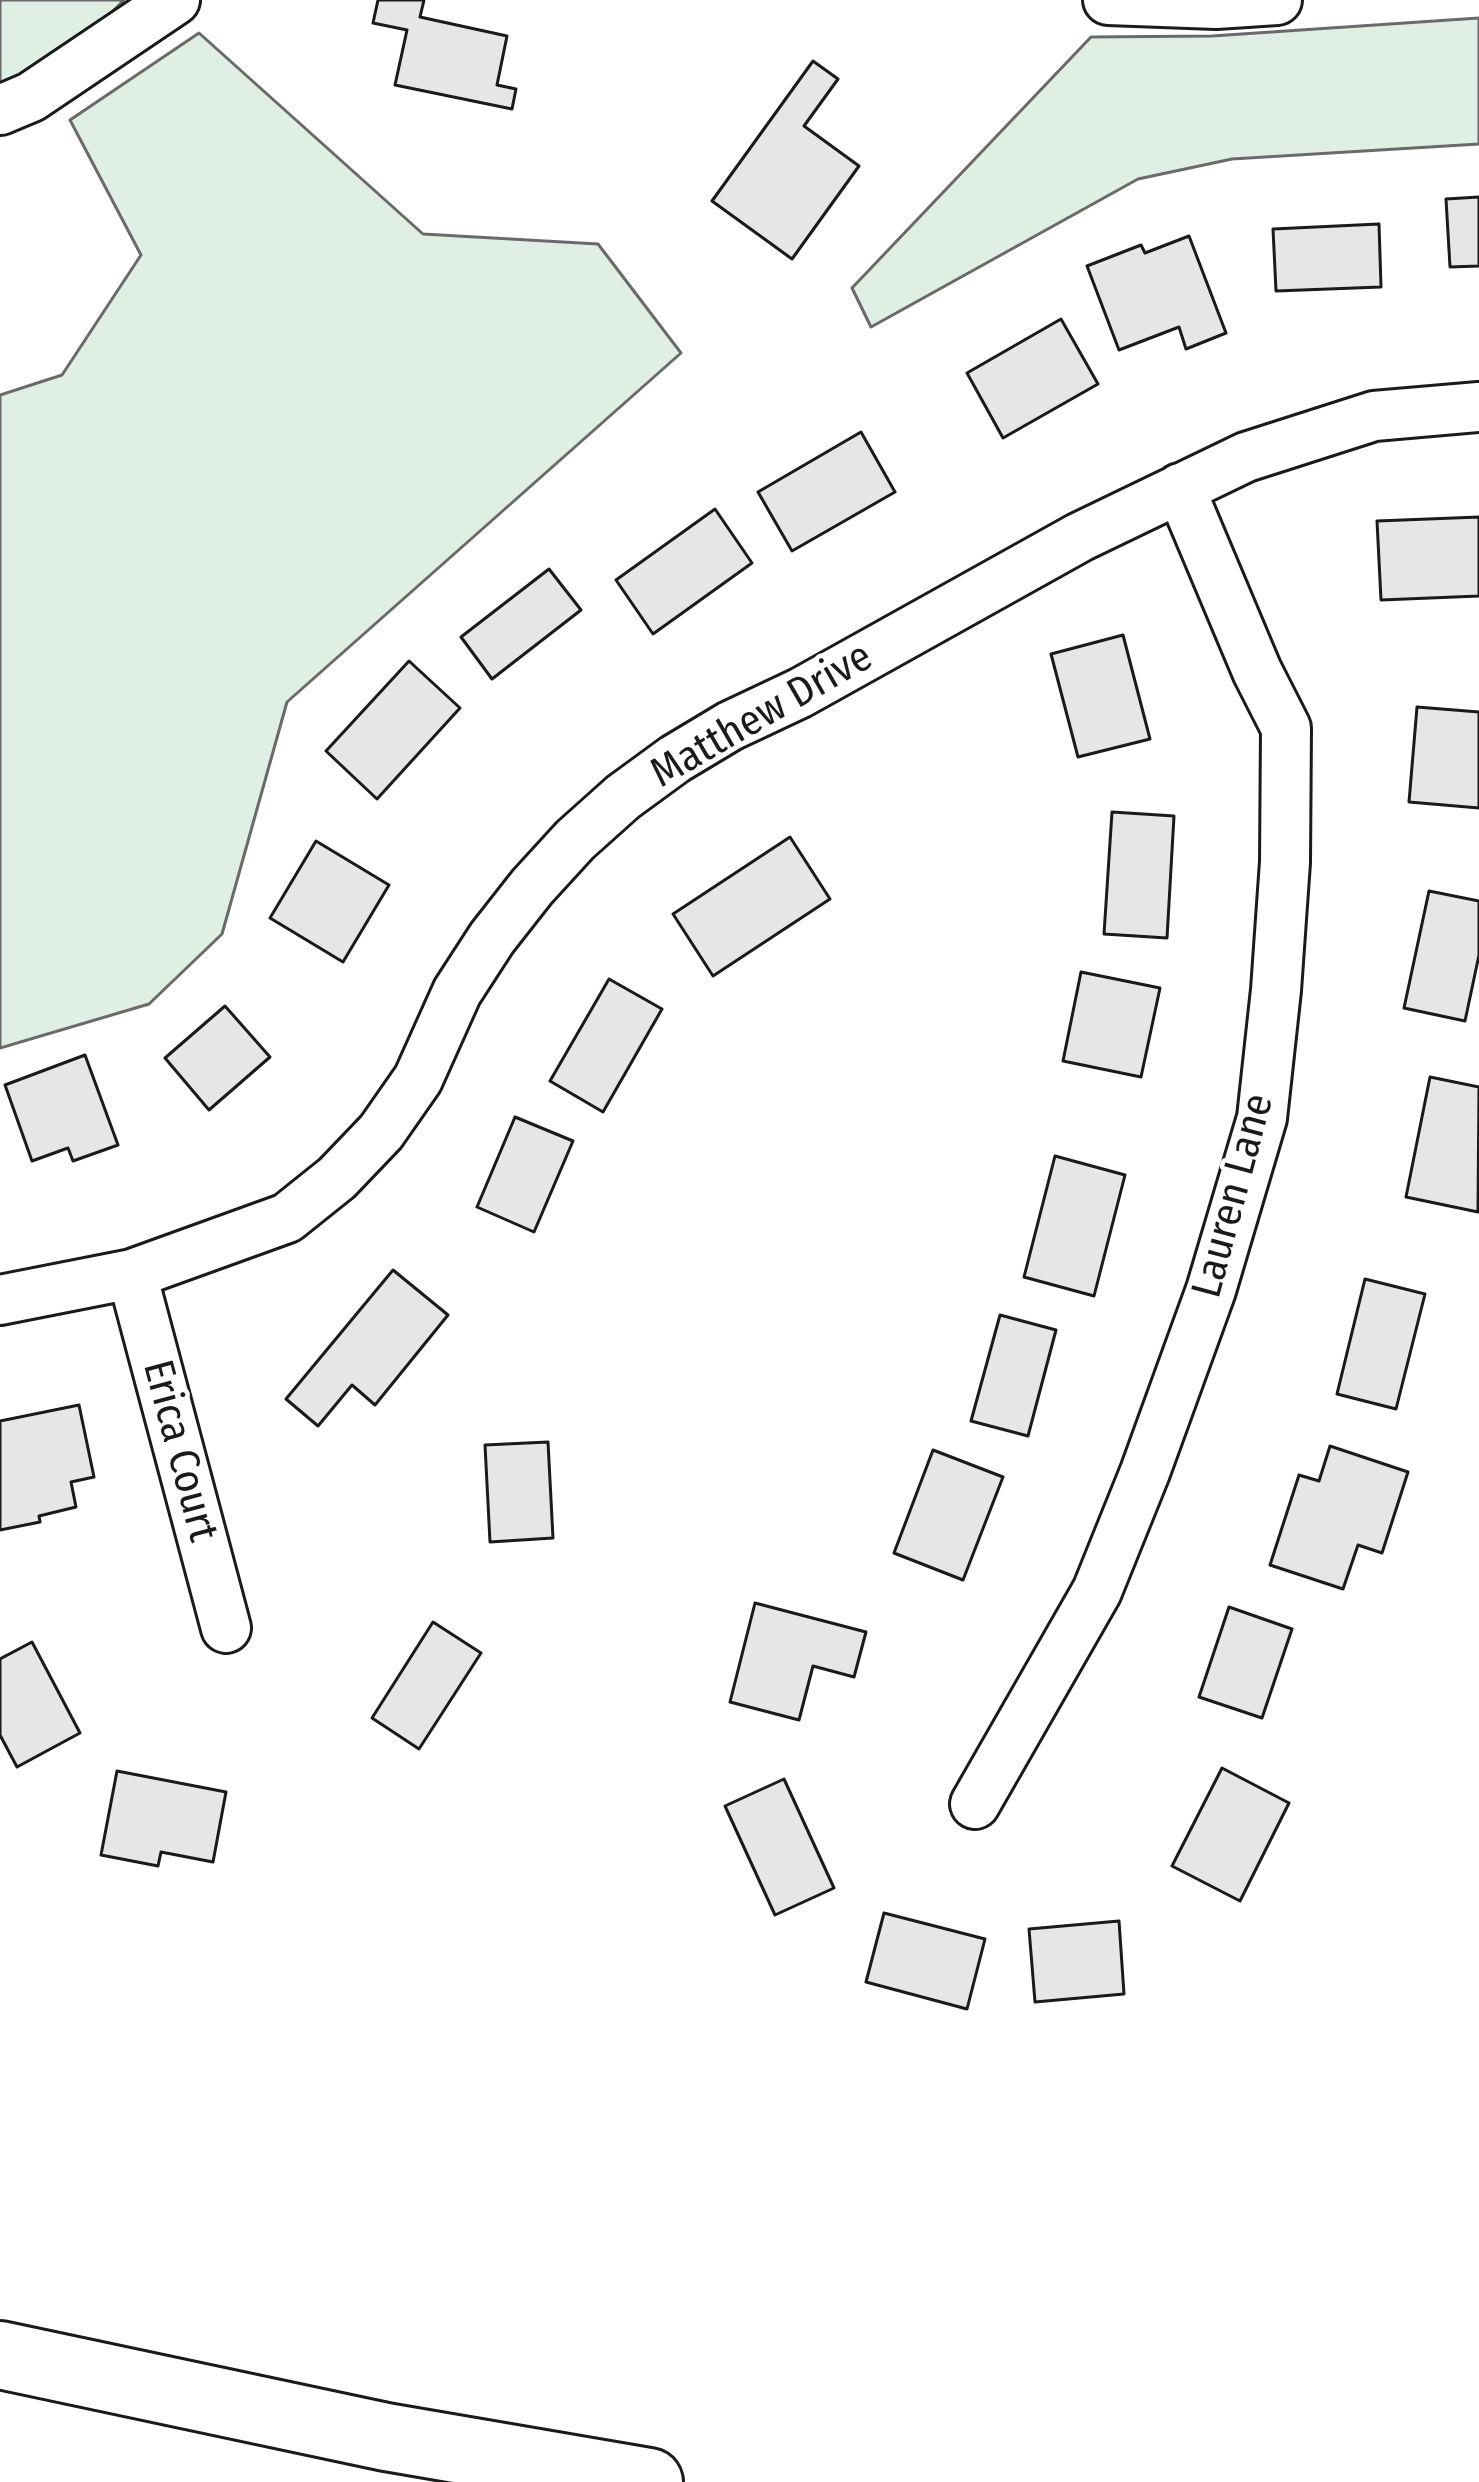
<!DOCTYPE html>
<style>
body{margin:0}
canvas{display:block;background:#fff}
</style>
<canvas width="1479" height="2482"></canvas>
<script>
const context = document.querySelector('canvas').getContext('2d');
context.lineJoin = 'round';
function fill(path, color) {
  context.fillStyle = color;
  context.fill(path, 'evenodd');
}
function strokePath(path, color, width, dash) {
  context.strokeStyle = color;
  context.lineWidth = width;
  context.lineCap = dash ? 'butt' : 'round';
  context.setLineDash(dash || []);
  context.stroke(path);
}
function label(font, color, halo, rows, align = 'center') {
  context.font = font + ' "Fira Sans Condensed",sans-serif';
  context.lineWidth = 9;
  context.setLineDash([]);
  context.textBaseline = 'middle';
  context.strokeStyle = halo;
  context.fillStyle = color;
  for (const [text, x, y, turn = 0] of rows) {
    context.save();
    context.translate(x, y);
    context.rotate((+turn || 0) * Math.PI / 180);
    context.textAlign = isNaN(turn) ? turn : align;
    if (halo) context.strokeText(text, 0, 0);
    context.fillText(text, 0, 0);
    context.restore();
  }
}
const green = new Path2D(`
 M0,0H124L92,32L0,90Z
 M1479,18V144L1232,159L1138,179L871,327L852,288L1091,37L1212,36Z
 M199,33L423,234L598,244L681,353L287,702L222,934L149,1004L0,1048V395L62,375L141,255L70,120Z`);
fill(green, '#e0efe3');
strokePath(green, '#6a6a6a', 3);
const building = new Path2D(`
 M378,0H424L420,17L507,36L497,85L516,89L512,109L395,85L407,30L373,23Z
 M813,61L838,79L804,126L859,166L792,259L712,201Z
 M1479,197V266L1450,267L1446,199Z
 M1379,224L1381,287L1276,291L1273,229Z
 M1189,236L1226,333L1186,349L1179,327L1119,350L1087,266L1141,245L1145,253Z
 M1061,319L1098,384L1003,438L967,373Z
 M861,432L895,492L792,551L758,492Z
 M715,509L752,563L653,634L616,580Z
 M1479,517V596L1381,600L1377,521Z
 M549,569L581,610L492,679L461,637Z
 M1123,635L1150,739L1078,757L1051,654Z
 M409,661L460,708L377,799L326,751Z
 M1417,707L1479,712V808L1409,802Z
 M1112,812L1174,816L1167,938L1104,934Z
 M790,837L830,899L713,976L673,914Z
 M316,841L389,885L343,962L270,918Z
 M1429,891L1479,901V955L1465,1021L1404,1008Z
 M1081,972L1160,988L1141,1077L1063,1061Z
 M609,979L662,1009L603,1112L550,1081Z
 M225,1006L270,1057L209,1110L165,1058Z
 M85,1055L118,1145L73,1161L68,1148L32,1161L5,1085Z
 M1430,1077L1479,1087L1478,1212L1406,1197Z
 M515,1117L573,1141L534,1232L477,1207Z
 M1055,1156L1125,1175L1094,1296L1024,1277Z
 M393,1270L448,1315L375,1405L352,1385L318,1426L286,1399Z
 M1365,1279L1425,1294L1396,1409L1337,1394Z
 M1000,1315L1056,1330L1028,1436L971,1421Z
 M79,1405L94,1477L71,1482L76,1507L39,1516L40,1522L0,1530V1421Z
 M548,1442L553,1538L490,1542L485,1445Z
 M1330,1446L1408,1472L1382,1553L1358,1545L1343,1589L1270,1565L1299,1475L1319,1481Z
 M933,1450L1003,1477L963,1580L894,1553Z
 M755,1603L866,1632L854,1677L813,1666L799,1720L730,1702Z
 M1229,1607L1292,1629L1262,1718L1199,1697Z
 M433,1622L481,1653L419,1749L372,1718Z
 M32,1642L80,1733L17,1767L0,1735V1659Z
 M1222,1768L1289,1803L1240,1901L1172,1866Z
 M117,1771L226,1792L213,1862L161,1852L158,1866L101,1855Z
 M784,1779L834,1888L775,1915L725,1806Z
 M884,1913L985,1939L967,2009L866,1982Z
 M1119,1921L1124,1994L1035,2002L1029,1929Z`);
fill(building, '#e6e6e6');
strokePath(building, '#1a1a1a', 3);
const minor = new Path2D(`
 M1108,0L1216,4L1277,0
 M0,110L31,97L175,0
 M132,1274L226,1628
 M0,1300L132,1274L287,1218L337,1178L381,1132L418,1079L457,992L492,938L532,887L575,840L623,797L675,759L730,726L800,693L1080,537L1246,457L1374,416L1479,407
 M975,1804L1097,1591L1145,1472L1211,1290L1262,1118L1276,990L1285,862L1286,728L1257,671L1180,488`);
const highway = new Path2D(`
 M0,2355L386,2437L649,2482`);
strokePath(minor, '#1a1a1a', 54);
strokePath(highway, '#1a1a1a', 72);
strokePath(minor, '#fff', 48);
strokePath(highway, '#fff', 66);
label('42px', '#1a1a1a', '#fff', [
 ["Matthew Drive",762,716,-30],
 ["Lauren Lane",1234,1196,-75],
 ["Erica Court",179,1451,75]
]);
</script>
